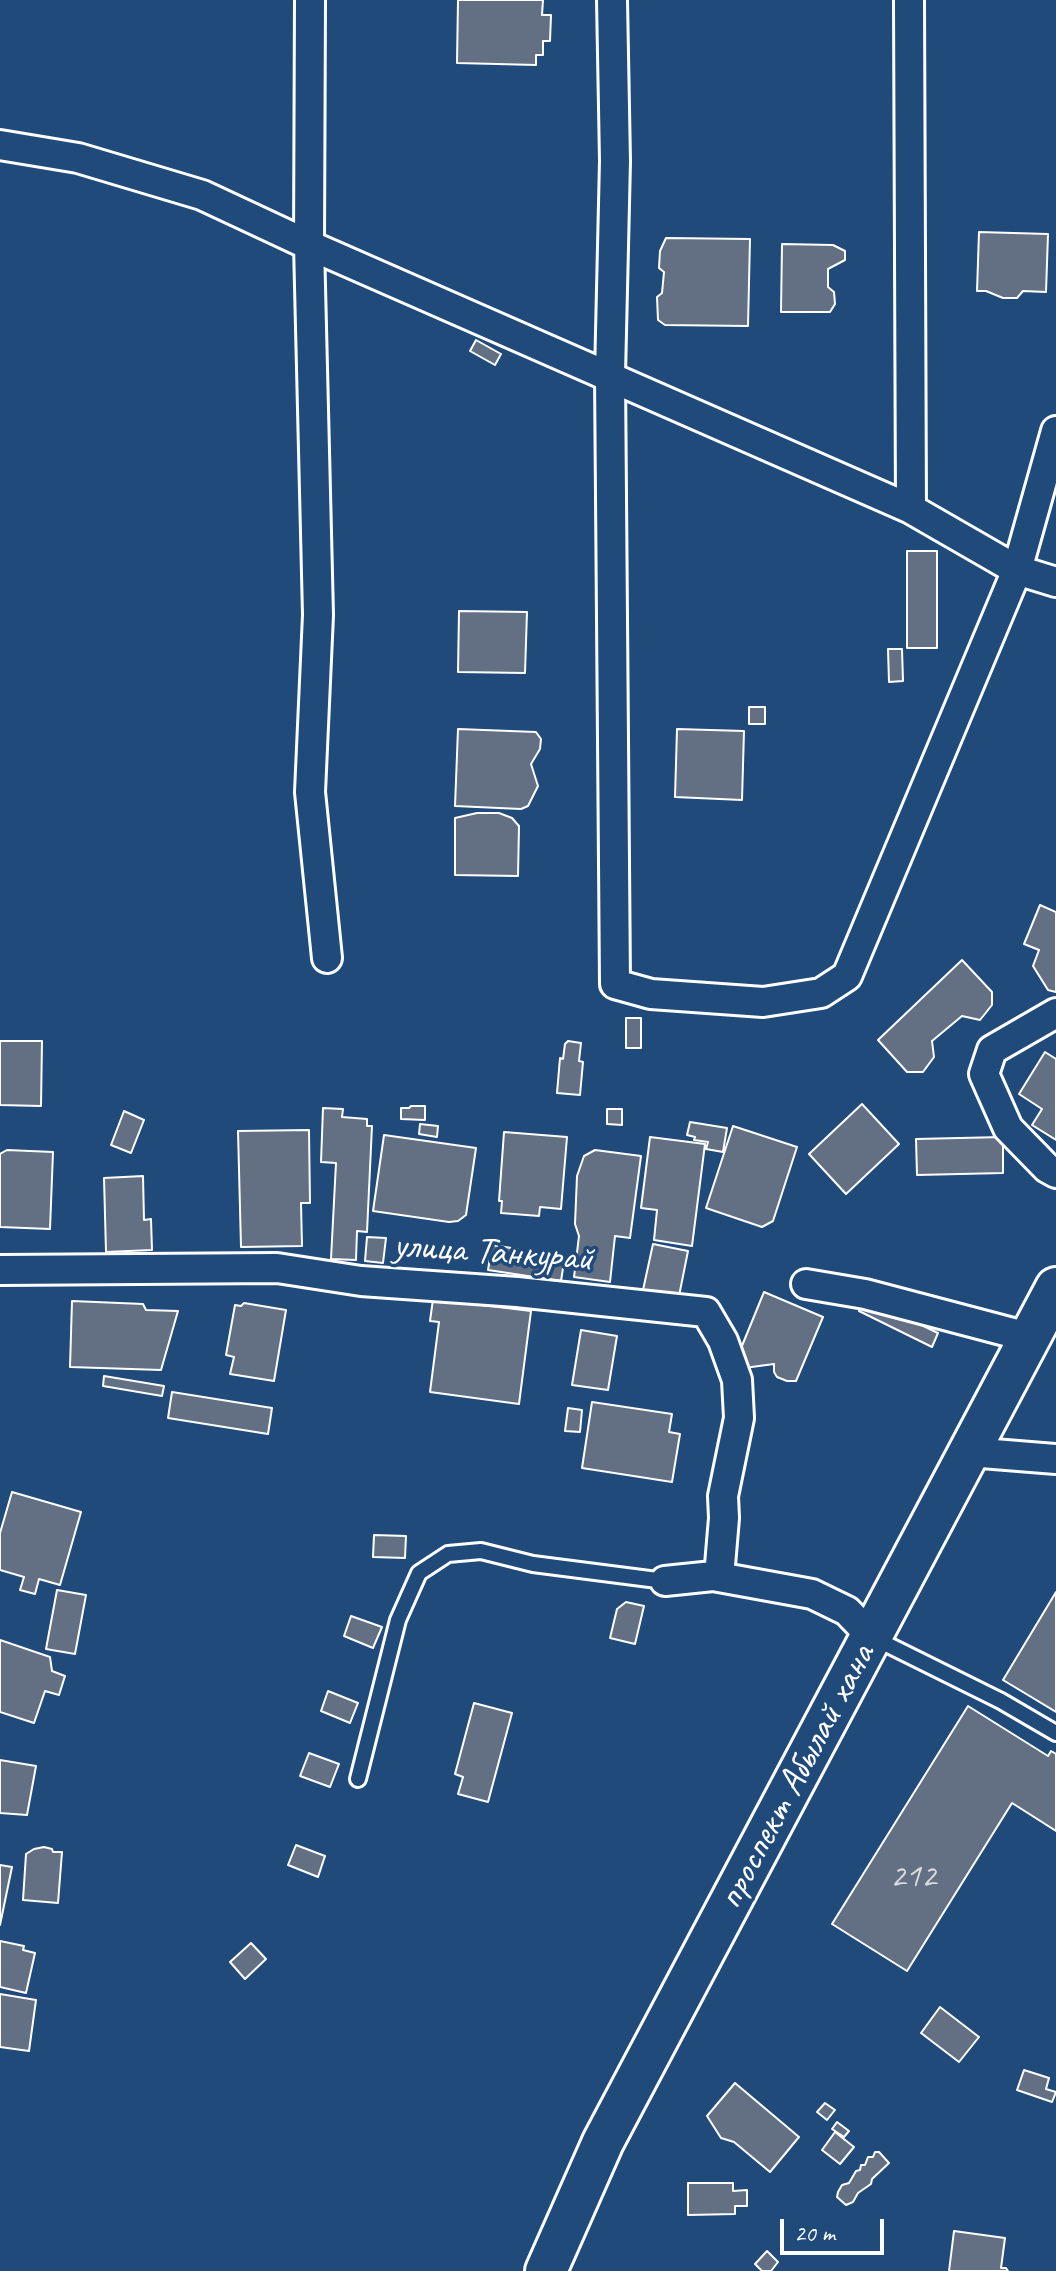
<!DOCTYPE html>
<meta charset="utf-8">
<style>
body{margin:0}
#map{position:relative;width:1056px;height:2271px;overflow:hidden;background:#1f4a7a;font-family:Caveat,sans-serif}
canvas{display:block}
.scale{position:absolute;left:780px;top:2219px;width:104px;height:36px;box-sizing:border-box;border:4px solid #fff;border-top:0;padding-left:10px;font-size:24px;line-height:28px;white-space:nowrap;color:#fff;-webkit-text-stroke:6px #1f4a7a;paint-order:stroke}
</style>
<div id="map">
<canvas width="1056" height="2271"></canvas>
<div class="scale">20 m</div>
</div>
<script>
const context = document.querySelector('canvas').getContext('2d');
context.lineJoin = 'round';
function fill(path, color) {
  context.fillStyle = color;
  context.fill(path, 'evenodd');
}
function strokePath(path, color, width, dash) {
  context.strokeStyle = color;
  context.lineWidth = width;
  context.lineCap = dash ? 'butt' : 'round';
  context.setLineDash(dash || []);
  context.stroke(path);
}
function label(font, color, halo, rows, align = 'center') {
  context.font = font + ' Caveat,sans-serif';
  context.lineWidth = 7;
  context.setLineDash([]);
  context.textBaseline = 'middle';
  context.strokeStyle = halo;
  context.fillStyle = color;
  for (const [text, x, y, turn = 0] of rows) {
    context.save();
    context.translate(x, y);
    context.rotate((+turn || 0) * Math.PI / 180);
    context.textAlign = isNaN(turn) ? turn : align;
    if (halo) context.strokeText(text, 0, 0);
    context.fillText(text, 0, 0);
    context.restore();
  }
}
const building = new Path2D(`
 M458,0H543L542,15H551L550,41H543V55H536V65L457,63Z
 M979,232L1048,234L1046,292L1023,291L1017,298H1003L986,291H977Z
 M666,238L750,239L748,326L665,325L658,320L657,297L662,293L664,272L659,268L660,251Z
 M782,244L833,245L845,251V260L828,269V287L834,292L835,304L830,312H781Z
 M476,340L501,354L495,365L470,351Z
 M907,551H937V648H907Z
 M459,611L527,612L525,673L458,672Z
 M888,649H902L903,681L889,682Z
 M749,707H765V724H749Z
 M458,729L536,732L541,739L540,749L531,764L538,786L528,806L521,809L455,806Z
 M677,729L744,731L742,800L675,797Z
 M477,813H499L512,818L519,826L518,876L455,875V818Z
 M1040,905L1056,912V992L1048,990L1033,966L1039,950L1024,944Z
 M962,960L992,992V1005L980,1020L962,1016L932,1041L934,1057L923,1072H907L878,1040Z
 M626,1018H641V1048H626Z
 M0,1041H42L41,1106L0,1105Z
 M568,1041L581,1043L579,1061L583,1062L580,1095L557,1093L560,1058L563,1059L565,1044Z
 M1045,1052L1056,1059V1140L1032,1125L1042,1109L1019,1094Z
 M862,1104L899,1144L846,1194L809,1154Z
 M411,1106H425V1120L401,1119V1108H409Z
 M323,1108L343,1109L342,1117L367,1119V1126H372L367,1232L357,1231L356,1260L331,1259L336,1163L321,1162Z
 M607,1109H622V1125L607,1124Z
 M124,1111L144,1120L131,1153L111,1145Z
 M690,1122L727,1128L723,1152L706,1149L708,1142L694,1140L695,1137L687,1135Z
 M420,1124L438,1126L437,1137L419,1134Z
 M733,1126L797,1147L773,1221L762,1227L706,1208Z
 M309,1130L310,1203H301L302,1246L241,1247L238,1131Z
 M504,1132L567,1137L561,1209L540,1207L539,1216L501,1213L502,1201H499Z
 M384,1135L476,1148L466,1215L458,1221L449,1222L373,1211Z
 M650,1137L705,1144L692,1246L654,1240L657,1210L641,1208Z
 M1003,1137V1173L917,1175L916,1139Z
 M7,1150L53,1152L50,1229L0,1227V1154Z
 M595,1150L641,1156L630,1238L615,1236L610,1282L574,1277L579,1236L575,1224L577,1176L584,1156Z
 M143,1176L144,1220L151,1219L152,1250L106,1252L104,1178Z
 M367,1237L386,1238L383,1263L365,1261Z
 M653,1244L688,1251L679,1296L643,1290Z
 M492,1245L518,1249L517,1254L564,1262L561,1281L488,1270Z
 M764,1292L823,1317L796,1381H787L777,1377L774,1372V1364L744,1368L737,1358Z
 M865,1298L938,1333L932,1347L859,1311Z
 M433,1299L531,1311L519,1404L430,1392L439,1322L430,1321Z
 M72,1301L143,1304L146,1310L178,1311L161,1370L70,1367Z
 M244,1303L286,1310L274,1381L230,1374L234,1357L226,1355L235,1305L241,1306Z
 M581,1330L617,1336L608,1390L572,1385Z
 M104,1376L164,1386L162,1396L103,1386Z
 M172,1392L272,1408L268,1434L168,1418Z
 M592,1402L672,1414L669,1432L680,1434L672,1482L582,1468Z
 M568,1408L582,1410L580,1432L565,1431Z
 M12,1492L81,1512L60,1585L39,1579L35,1594L20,1590L24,1577L0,1570V1533Z
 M374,1535L406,1536L405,1558L373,1557Z
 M57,1590L86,1595L75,1654L46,1649Z
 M1056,1592V1712L1003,1680Z
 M626,1602L644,1606L635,1644L610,1638L617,1609Z
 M351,1616L382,1627L373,1648L344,1636Z
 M0,1640L50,1657L52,1671L65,1676L59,1695L45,1691L34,1723L0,1712Z
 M328,1691L358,1703L350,1723L321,1711Z
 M474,1703L512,1713L488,1802L458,1794L463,1777L455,1774Z
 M968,1706L1048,1756L1051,1751L1056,1754V1831L1012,1803L907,1971L832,1924Z
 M309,1753L339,1764L330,1787L300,1776Z
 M0,1760L36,1766L27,1815L0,1813Z
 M296,1845L325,1856L318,1877L288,1865Z
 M44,1847L52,1849L53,1852H62L58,1903L23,1900L26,1854L34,1849Z
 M0,1865L12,1867L0,1925Z
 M0,1941L24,1946L23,1950L35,1953L26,1993L0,1987Z
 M251,1943L266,1959L245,1979L230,1962Z
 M0,1994L36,2000L29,2051L0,2047Z
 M940,2007L979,2037L959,2062L921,2033Z
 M1024,2070L1049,2078L1046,2089L1056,2092L1052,2102L1017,2090Z
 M735,2083L799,2137L770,2172L734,2142L721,2138L707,2116Z
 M825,2103L835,2110L827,2120L817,2112Z
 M837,2122L849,2131L844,2137L832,2129Z
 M835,2132L854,2147L840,2164L822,2150Z
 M875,2152H879L889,2163L872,2179L871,2184L858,2193L853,2202L846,2205L837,2197L838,2192L842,2185L849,2183L856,2171L860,2170L861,2165H865L868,2157H873Z
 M688,2183H733V2191L747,2190V2206H735V2214L688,2215Z
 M954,2231L1005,2238L1001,2268H1006L1008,2271H949Z
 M767,2251L778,2262L771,2271H762L755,2264Z`);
fill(building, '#636f83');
strokePath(building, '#fff', 2);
const lane = new Path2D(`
 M872,1637L1001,1701L1056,1733
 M358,1779L398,1620L419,1573L448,1554L481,1551L533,1564L665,1581`);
const street = new Path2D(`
 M310,0L309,245L318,615L310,792L327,958
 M612,0L615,161L610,375L615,984L651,994L763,1002L821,993L847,976L1017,570L1056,431
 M909,0L911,509
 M0,145L78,158L202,195L309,245L911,509L1017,570L1056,582
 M1056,1013L992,1050L984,1074L1008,1128L1047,1168L1056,1173
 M0,1270L277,1268L361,1281L517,1292L706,1312L723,1341L737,1380L739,1418L723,1496L724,1518L719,1577
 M806,1284L865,1294L1028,1337
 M969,1452L1056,1459
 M665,1581L713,1576L812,1594L847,1611L872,1637`);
const secondary = new Path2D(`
 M546,2271L603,2142L1056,1288`);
strokePath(lane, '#fff', 20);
strokePath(street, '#fff', 34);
strokePath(secondary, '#fff', 46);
strokePath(lane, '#1f4a7a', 14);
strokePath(street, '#1f4a7a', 28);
strokePath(secondary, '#1f4a7a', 40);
label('34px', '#d8dbe0', null, [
 ["212",913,1877]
]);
label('38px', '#fff', '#1f4a7a', [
 ["улица Танкурай",493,1253,4],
 ["проспект Абылай хана",797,1777,-62]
]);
</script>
